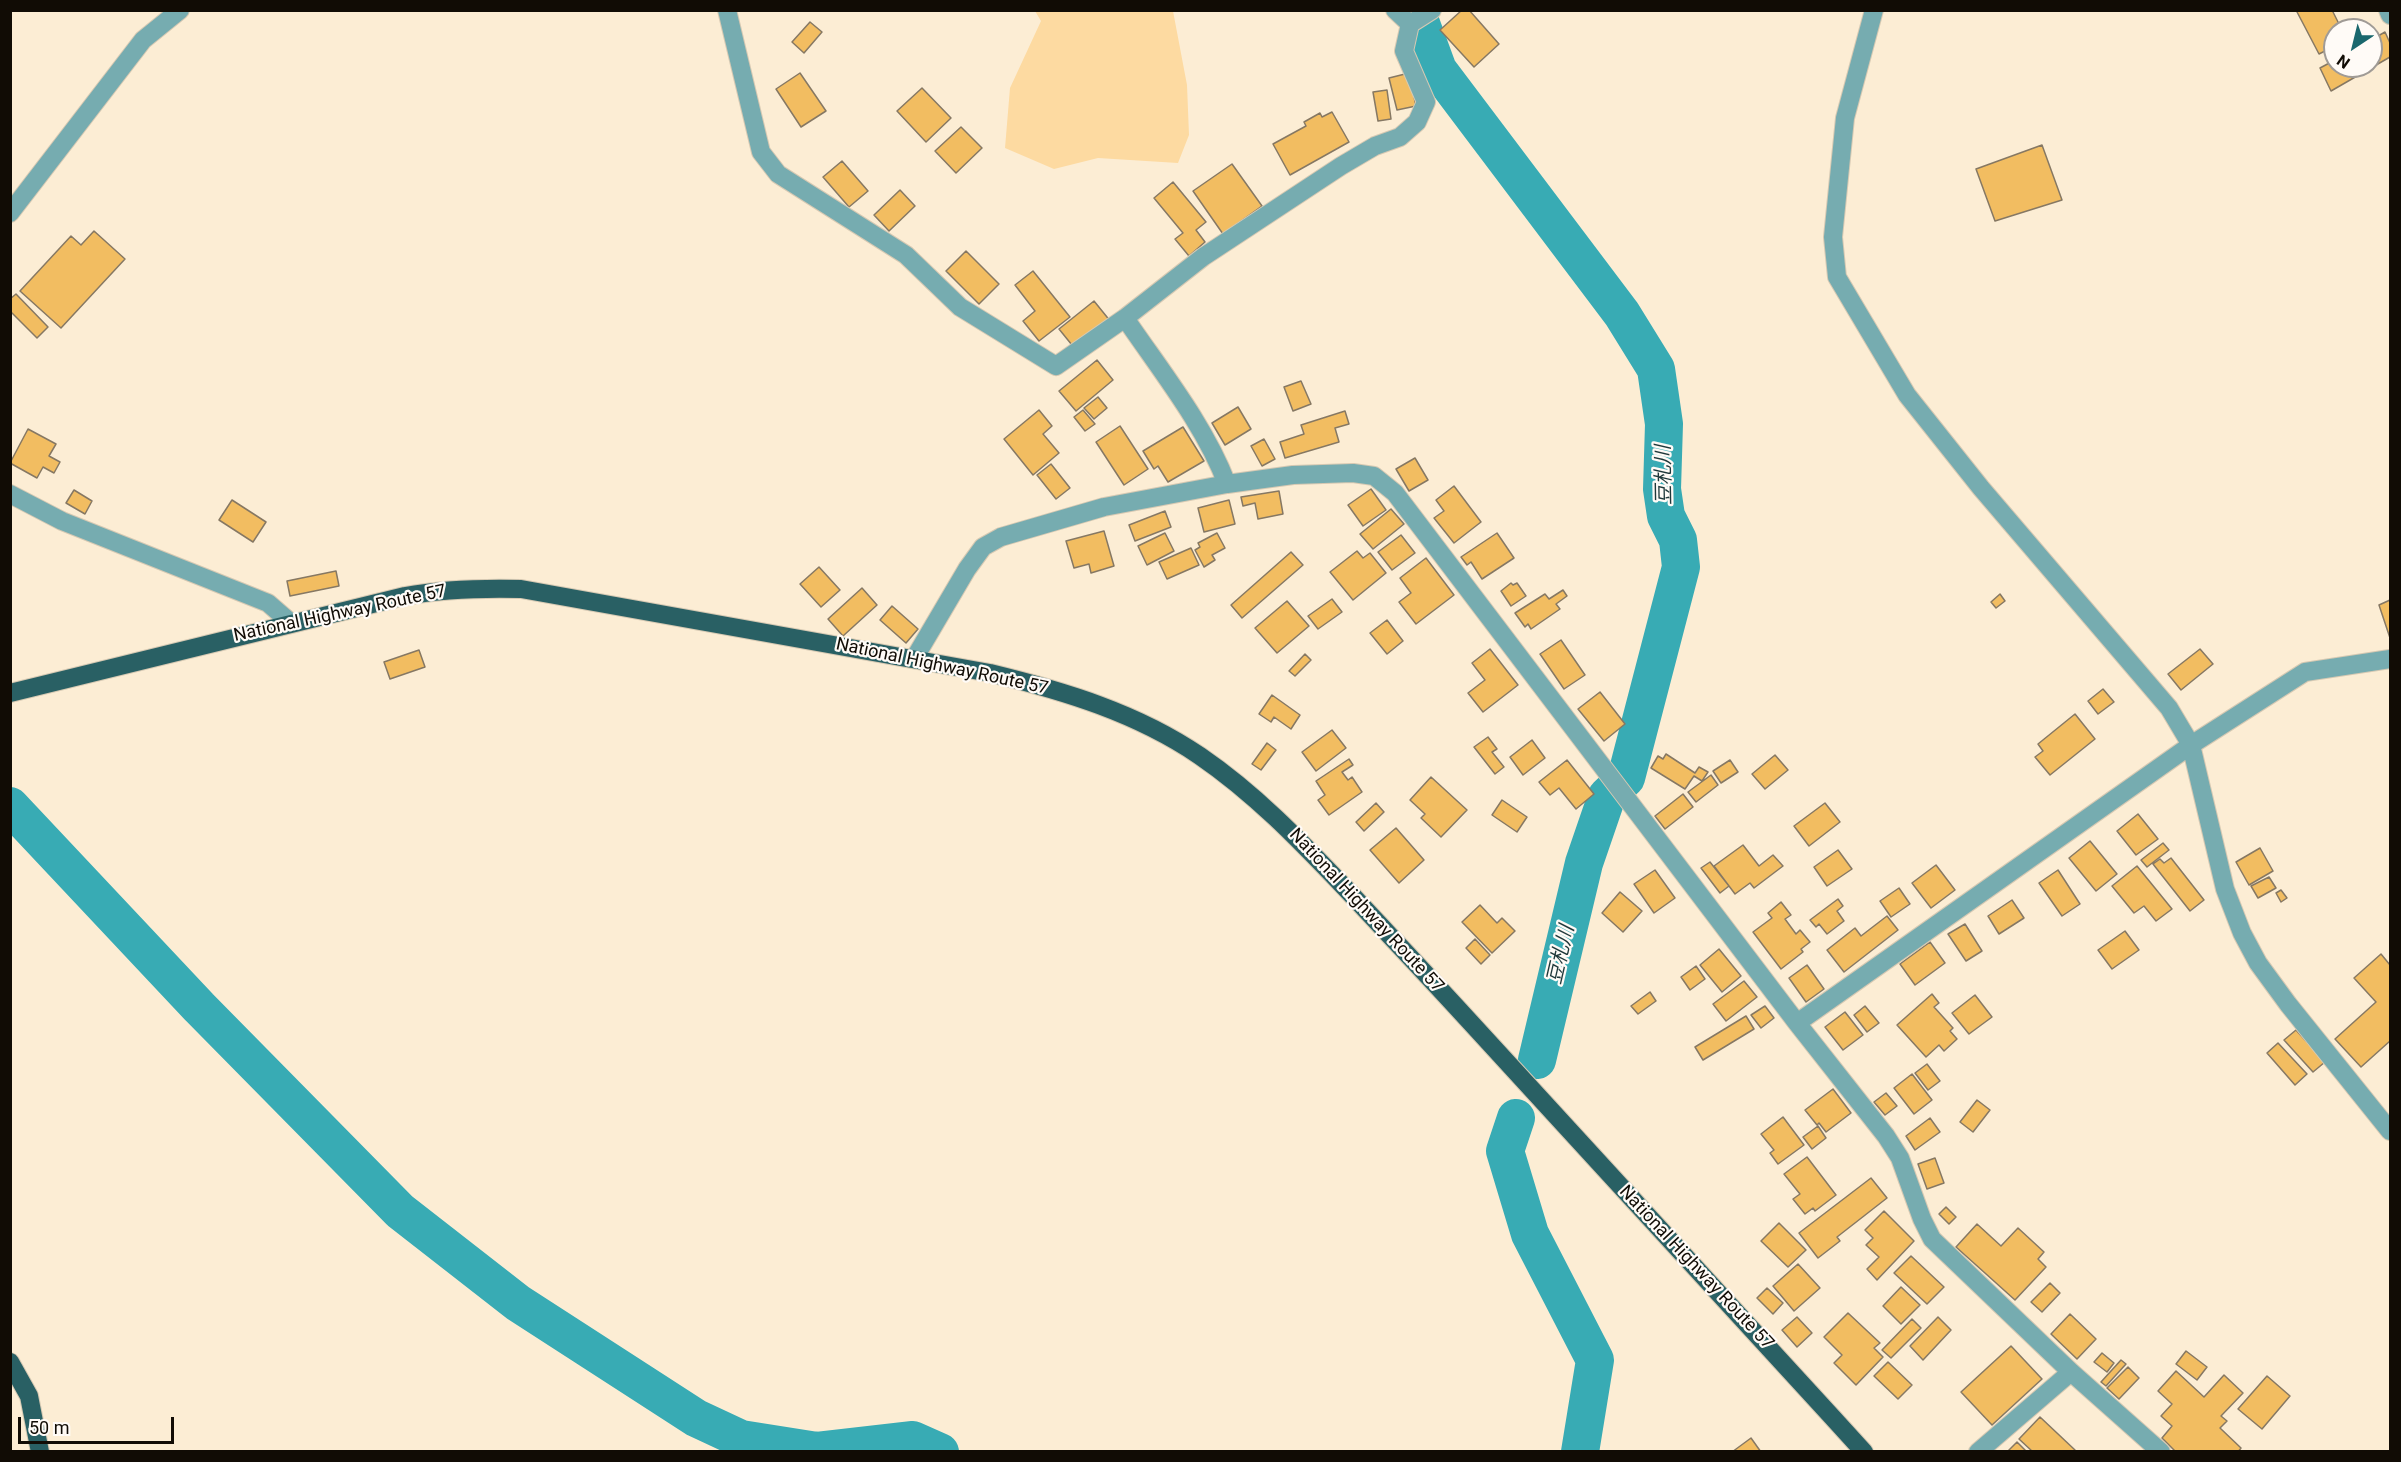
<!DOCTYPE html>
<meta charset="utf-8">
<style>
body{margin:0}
#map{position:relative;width:2401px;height:1462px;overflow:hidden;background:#fcedd4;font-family:Roboto,sans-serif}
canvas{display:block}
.frame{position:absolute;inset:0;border:12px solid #110c05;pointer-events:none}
.north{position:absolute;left:2323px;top:18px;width:60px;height:60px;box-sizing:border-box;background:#fffbf7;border:2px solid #a09b96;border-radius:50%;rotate:215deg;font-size:16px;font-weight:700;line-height:24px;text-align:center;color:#110c05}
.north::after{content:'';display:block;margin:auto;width:21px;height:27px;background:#1a676d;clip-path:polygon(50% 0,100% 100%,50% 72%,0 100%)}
.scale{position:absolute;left:18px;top:1417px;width:156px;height:27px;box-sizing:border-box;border:3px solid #110c05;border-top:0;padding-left:8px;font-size:18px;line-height:21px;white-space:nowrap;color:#110c05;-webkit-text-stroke:4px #fffbf7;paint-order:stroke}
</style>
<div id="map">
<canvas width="2401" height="1462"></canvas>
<div class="frame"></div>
<div class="north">N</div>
<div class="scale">50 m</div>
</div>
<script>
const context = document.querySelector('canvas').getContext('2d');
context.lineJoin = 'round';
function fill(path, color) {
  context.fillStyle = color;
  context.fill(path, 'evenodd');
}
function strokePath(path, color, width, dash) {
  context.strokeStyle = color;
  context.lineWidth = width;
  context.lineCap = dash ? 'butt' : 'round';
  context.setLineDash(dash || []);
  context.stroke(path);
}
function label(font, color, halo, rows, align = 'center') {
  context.font = font + ' Roboto,"Noto Sans JP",sans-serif';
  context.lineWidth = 4.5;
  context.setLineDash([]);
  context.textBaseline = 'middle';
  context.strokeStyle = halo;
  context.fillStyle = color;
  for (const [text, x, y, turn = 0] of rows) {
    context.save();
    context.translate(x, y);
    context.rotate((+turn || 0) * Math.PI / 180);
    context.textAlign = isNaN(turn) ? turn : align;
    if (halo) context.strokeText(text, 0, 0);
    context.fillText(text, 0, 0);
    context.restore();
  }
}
fill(new Path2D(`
 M1035,11H1173L1187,85L1189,135L1178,163L1098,158L1054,169L1005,148L1010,88L1041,21Z`), '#fddaa1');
strokePath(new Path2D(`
 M1416,10L1438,70L1622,314L1656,369L1664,424L1662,489L1666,516L1678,540L1681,567L1626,778L1607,796L1584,863L1537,1060
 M10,806L199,1007L400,1211L518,1303L696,1418L741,1439L817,1451L913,1440L940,1452
 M1516,1118L1505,1151L1530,1234L1595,1360L1580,1452`), '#38abb4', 38);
const building = new Path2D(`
 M1462,10H1469L1499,44L1474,67L1440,30Z
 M2296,10H2332L2342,30H2335V46L2319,54Z
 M810,22L822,32L804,53L792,42Z
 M2385,32L2390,43V57L2331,91L2320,68L2335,60V66H2371V40Z
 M800,73L826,111L801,127L776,89Z
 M1409,73L1416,106L1397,110L1389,78Z
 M922,88L951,118L926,142L897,111Z
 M1387,90L1391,119L1378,121L1373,92Z
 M1332,112L1349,142L1290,175L1273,144L1306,126L1304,122L1320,113L1322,117Z
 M961,127L982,148L956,173L935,151Z
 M2042,145L2062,200L1995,221L1976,169Z
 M842,161L868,191L849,207L823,177Z
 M1232,164L1262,206L1223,234L1193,191Z
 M1173,182L1206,222L1196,230L1205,242L1189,256L1175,239L1183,233L1154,198Z
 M900,190L915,206L889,231L874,215Z
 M94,231L125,259L61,328L20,291L71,236L81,245Z
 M966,251L999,284L979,304L946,271Z
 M1033,271L1070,317L1039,341L1023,321L1035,311L1015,285Z
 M16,294L48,327L37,338L10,311V299Z
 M1094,301L1111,322L1076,350L1059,329Z
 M1097,360L1113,380L1076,411L1059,391Z
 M1301,381L1311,404L1293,411L1284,387Z
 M1098,397L1107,408L1094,419L1084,408Z
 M1238,407L1251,429L1225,445L1212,423Z
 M1039,410L1052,426L1043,434L1059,453L1033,475L1004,439Z
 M1083,410L1095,424L1085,431L1074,417Z
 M1345,411L1349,424L1335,428L1339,442L1285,458L1280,442L1304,434L1301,425Z
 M1120,426L1148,469L1124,485L1096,442Z
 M1183,427L1204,461L1168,482L1158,466L1154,469L1143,451Z
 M28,429L56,444L49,456L60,462L54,473L43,467L37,478L10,463Z
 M1264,439L1275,459L1262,466L1251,446Z
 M1415,458L1428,480L1409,491L1396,469Z
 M1051,464L1070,488L1056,499L1037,475Z
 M1454,486L1481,522L1454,543L1434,518L1444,511L1436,500Z
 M1371,489L1386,510L1363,526L1348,505Z
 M74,490L92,501L85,514L66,503Z
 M1279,491L1283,514L1258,519L1255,503L1243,506L1241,497Z
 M232,500L266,522L253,542L219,520Z
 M1229,500L1235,524L1204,532L1198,508Z
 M1391,509L1404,524L1373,549L1360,534Z
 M1165,511L1171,527L1135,541L1129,525Z
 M1104,531L1114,566L1091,573L1089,564L1074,568L1066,541Z
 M1165,533L1174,551L1147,565L1138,546Z
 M1217,533L1225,548L1212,555L1215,560L1204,567L1195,550L1200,547L1198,543Z
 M1497,533L1514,558L1482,579L1471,562L1467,565L1461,557Z
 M1401,535L1415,553L1392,570L1378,552Z
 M1191,548L1199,565L1167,579L1159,562Z
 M1357,551L1363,558L1370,553L1386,573L1353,600L1330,572Z
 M1291,552L1303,565L1242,618L1231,605Z
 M1426,558L1454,595L1416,624L1399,602L1411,593L1400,578Z
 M819,567L840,590L821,607L800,584Z
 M336,571L339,586L290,596L287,581Z
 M1511,583L1513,585L1517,583L1526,596L1511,606L1501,591Z
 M862,588L877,605L843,636L828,619Z
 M1563,590L1567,596L1556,604L1560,609L1531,629L1528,624L1525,627L1515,613L1545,594L1549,599Z
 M2000,594L2005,601L1996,608L1991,602Z
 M1332,599L1342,612L1318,629L1308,616Z
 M2390,600V638L2379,605Z
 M1287,601L1309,626L1277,653L1255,628Z
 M892,606L918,629L906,643L880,620Z
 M1387,620L1403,641L1387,654L1370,633Z
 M1561,640L1585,675L1564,689L1540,654Z
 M1490,649L1518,685L1483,712L1468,693L1485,680L1472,663Z
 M2200,649L2213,664L2181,690L2168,674Z
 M419,650L425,667L390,679L384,662Z
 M1305,654L1311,660L1295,676L1289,671Z
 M2103,689L2114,702L2098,714L2088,701Z
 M1600,692L1625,724L1604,741L1578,709Z
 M1272,695L1300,715L1291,729L1274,717L1271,722L1259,714Z
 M2075,714L2095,739L2050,775L2035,757L2043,751L2038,744Z
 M1332,730L1346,748L1316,771L1302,752Z
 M1488,737L1497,749L1492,752L1504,767L1495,774L1474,747Z
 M1532,740L1545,758L1523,775L1510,757Z
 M1267,743L1276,750L1261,770L1252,764Z
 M1666,754L1695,773L1699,767L1708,772L1702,781L1694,776L1685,789L1651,768L1658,756L1663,759Z
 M1775,755L1788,770L1765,789L1752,774Z
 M1349,759L1353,765L1342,772L1348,780L1352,777L1362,792L1329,815L1318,800L1325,795L1316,781Z
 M1567,760L1594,794L1576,809L1559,788L1550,795L1539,782Z
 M1730,760L1738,772L1721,783L1713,771Z
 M1711,775L1718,785L1696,802L1688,792Z
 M1431,777L1467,810L1441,837L1421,818L1425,814L1410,800Z
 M1683,794L1693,807L1665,829L1655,816Z
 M1502,800L1527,817L1517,832L1492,815Z
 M1376,803L1384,812L1364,831L1356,822Z
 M1825,803L1840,822L1809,846L1794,826Z
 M2138,814L2158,839L2136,855L2117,831Z
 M1396,828L1424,860L1399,883L1370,850Z
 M2090,841L2117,874L2096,891L2069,858Z
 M2163,843L2169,850L2147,867L2141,860Z
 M1743,845L1759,866L1773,855L1783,866L1754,888L1750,883L1735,894L1714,866Z
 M2260,848L2273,871L2249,885L2236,862Z
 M1838,850L1852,869L1827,886L1814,867Z
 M2171,858L2204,900L2190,911L2153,864L2160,859L2164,863Z
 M1710,862L1729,886L1720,893L1701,868Z
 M1936,865L1955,890L1931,908L1912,883Z
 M2137,866L2172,909L2156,921L2144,906L2134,913L2112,886Z
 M1655,870L1675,898L1654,913L1634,884Z
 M2058,870L2080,904L2062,916L2039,883Z
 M2269,877L2276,888L2258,898L2251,886Z
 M1899,888L1910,904L1891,917L1880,901Z
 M2281,890L2287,898L2281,902L2276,893Z
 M1620,892L1642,911L1623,932L1602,913Z
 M1838,899L1843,906L1837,911L1844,921L1827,934L1819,924L1816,927L1810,920Z
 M2012,900L2024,918L1999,934L1988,916Z
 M1781,902L1791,915L1785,919L1796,934L1800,930L1810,942L1801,949L1803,952L1781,969L1753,932L1772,918L1768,913Z
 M1480,905L1497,923L1502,918L1515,931L1492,953L1462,922Z
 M1887,916L1898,930L1844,972L1827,950L1855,928L1861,936Z
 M1965,924L1982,951L1966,961L1948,934Z
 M2125,931L2139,950L2112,969L2098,950Z
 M1475,939L1490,955L1481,964L1466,948Z
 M1930,942L1945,963L1915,985L1900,964Z
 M1719,949L1741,976L1722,992L1700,965Z
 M2381,954L2390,965V1041L2361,1067L2335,1039L2376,1002L2354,978Z
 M1807,965L1824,989L1806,1002L1789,978Z
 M1696,966L1705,979L1690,990L1681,977Z
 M1744,981L1757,997L1726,1021L1713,1004Z
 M1650,992L1656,1001L1638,1014L1631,1006Z
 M1932,994L1939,1003L1934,1007L1953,1028L1950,1031L1957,1039L1944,1051L1939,1045L1926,1057L1897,1025Z
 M1975,995L1992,1017L1969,1034L1952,1013Z
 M1765,1006L1774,1018L1761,1028L1751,1015Z
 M1865,1006L1879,1023L1867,1032L1854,1015Z
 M1845,1012L1863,1035L1843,1050L1825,1027Z
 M1746,1016L1754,1029L1703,1060L1695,1047Z
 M2296,1030L2325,1062L2313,1072L2284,1040Z
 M2278,1043L2307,1074L2295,1085L2267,1053Z
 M1927,1064L1940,1081L1928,1090L1915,1073Z
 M1912,1074L1932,1100L1914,1114L1894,1088Z
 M1833,1089L1851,1113L1826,1132L1819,1123L1817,1125L1805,1110Z
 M1886,1093L1897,1106L1885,1115L1874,1102Z
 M1977,1100L1990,1110L1973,1132L1960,1122Z
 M1783,1117L1804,1145L1778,1164L1770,1153L1774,1150L1761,1134Z
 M1930,1118L1940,1132L1915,1150L1906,1136Z
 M1818,1126L1826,1138L1812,1149L1803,1137Z
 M1807,1157L1836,1195L1815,1211L1813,1208L1805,1214L1793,1199L1800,1194L1784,1174Z
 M1935,1158L1944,1183L1927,1189L1918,1164Z
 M1871,1178L1887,1198L1837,1237L1840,1241L1818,1258L1799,1233Z
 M1946,1207L1956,1217L1949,1224L1939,1214Z
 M1884,1211L1914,1241L1877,1280L1867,1269L1879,1257L1866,1245L1873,1238L1865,1230Z
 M1779,1223L1806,1250L1788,1267L1761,1241Z
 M1977,1224L2001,1246L2018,1228L2044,1252L2038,1259L2046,1267L2015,1300L1956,1247Z
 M1911,1256L1944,1287L1927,1304L1894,1273Z
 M1798,1264L1820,1288L1794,1311L1773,1286Z
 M2050,1283L2060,1293L2042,1312L2031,1302Z
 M1901,1287L1920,1305L1901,1324L1883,1306Z
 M1767,1288L1783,1303L1773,1314L1757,1298Z
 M1848,1313L1880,1343L1874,1348L1883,1357L1856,1385L1834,1363L1842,1355L1824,1337Z
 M2070,1314L2096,1339L2077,1359L2051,1334Z
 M1797,1317L1812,1333L1797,1347L1782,1330Z
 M1938,1317L1951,1330L1923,1360L1910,1346Z
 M1912,1319L1921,1328L1891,1358L1882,1350Z
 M2011,1346L2042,1379L1992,1425L1961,1392Z
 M2186,1351L2207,1367L2197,1380L2176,1364Z
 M2102,1353L2114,1363L2107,1372L2094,1362Z
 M2121,1360L2126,1364L2106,1386L2101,1382Z
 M1888,1362L1912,1385L1898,1399L1874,1376Z
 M2128,1367L2139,1378L2119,1399L2107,1388Z
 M2176,1371L2204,1397L2224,1375L2243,1393L2221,1416L2227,1421L2220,1428L2241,1448L2238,1452H2176L2162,1438L2172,1426L2161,1416L2172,1404L2158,1391Z
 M2267,1376L2290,1396L2262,1429L2238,1409Z
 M2040,1417L2075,1450L2073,1452H2033L2019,1439Z
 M1751,1438L1761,1452H1732Z
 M2017,1442L2026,1451L2007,1452Z`);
fill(building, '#f2bd61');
strokePath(building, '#867863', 1.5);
const minor = new Path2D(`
 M727,10L761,152L778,174L906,255L960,307L1056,366L1125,318L1203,257L1341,166L1375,146L1400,137L1417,122L1426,102L1404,51L1410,24L1432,10
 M1395,10L1410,24
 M1874,10L1845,118L1833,237L1837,277L1907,395L1981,488L2169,708L2191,745L2225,889L2242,933L2258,963L2288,1004L2390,1131
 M2388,10L2390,15
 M10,213L143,40L180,10
 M1125,318C1161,371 1204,424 1227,484
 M10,494L62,521L268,603L291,623
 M914,659L967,569L983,547L1001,537L1104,507L1227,484L1293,475L1353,473L1374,476L1395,493L1797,1023L1886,1136L1900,1158L1922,1219L1932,1239L2071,1372L2161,1452
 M1797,1023L2191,745L2305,672L2390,659
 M1978,1452L2071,1372`);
const trunk = new Path2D(`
 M10,693L405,596C444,589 481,588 521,589L990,673C1064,691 1137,713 1200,756C1257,795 1303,844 1350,893C1391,937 1432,980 1472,1024C1603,1167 1734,1309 1864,1452
 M10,1362L29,1396L40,1452`);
strokePath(minor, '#d6c9b3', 20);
strokePath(trunk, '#d6c9b3', 20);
strokePath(minor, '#76acb0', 18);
strokePath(trunk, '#296064', 18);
label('18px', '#110c05', '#fffbf7', [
 ["National Highway Route 57",340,614,-12],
 ["National Highway Route 57",942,667,12],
 ["National Highway Route 57",1366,911,47],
 ["National Highway Route 57",1696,1268,47]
]);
label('italic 20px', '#1f383a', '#fffbf7', [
 ["豆札川",1665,475,-91],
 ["豆札川",1562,955,-77]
]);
</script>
